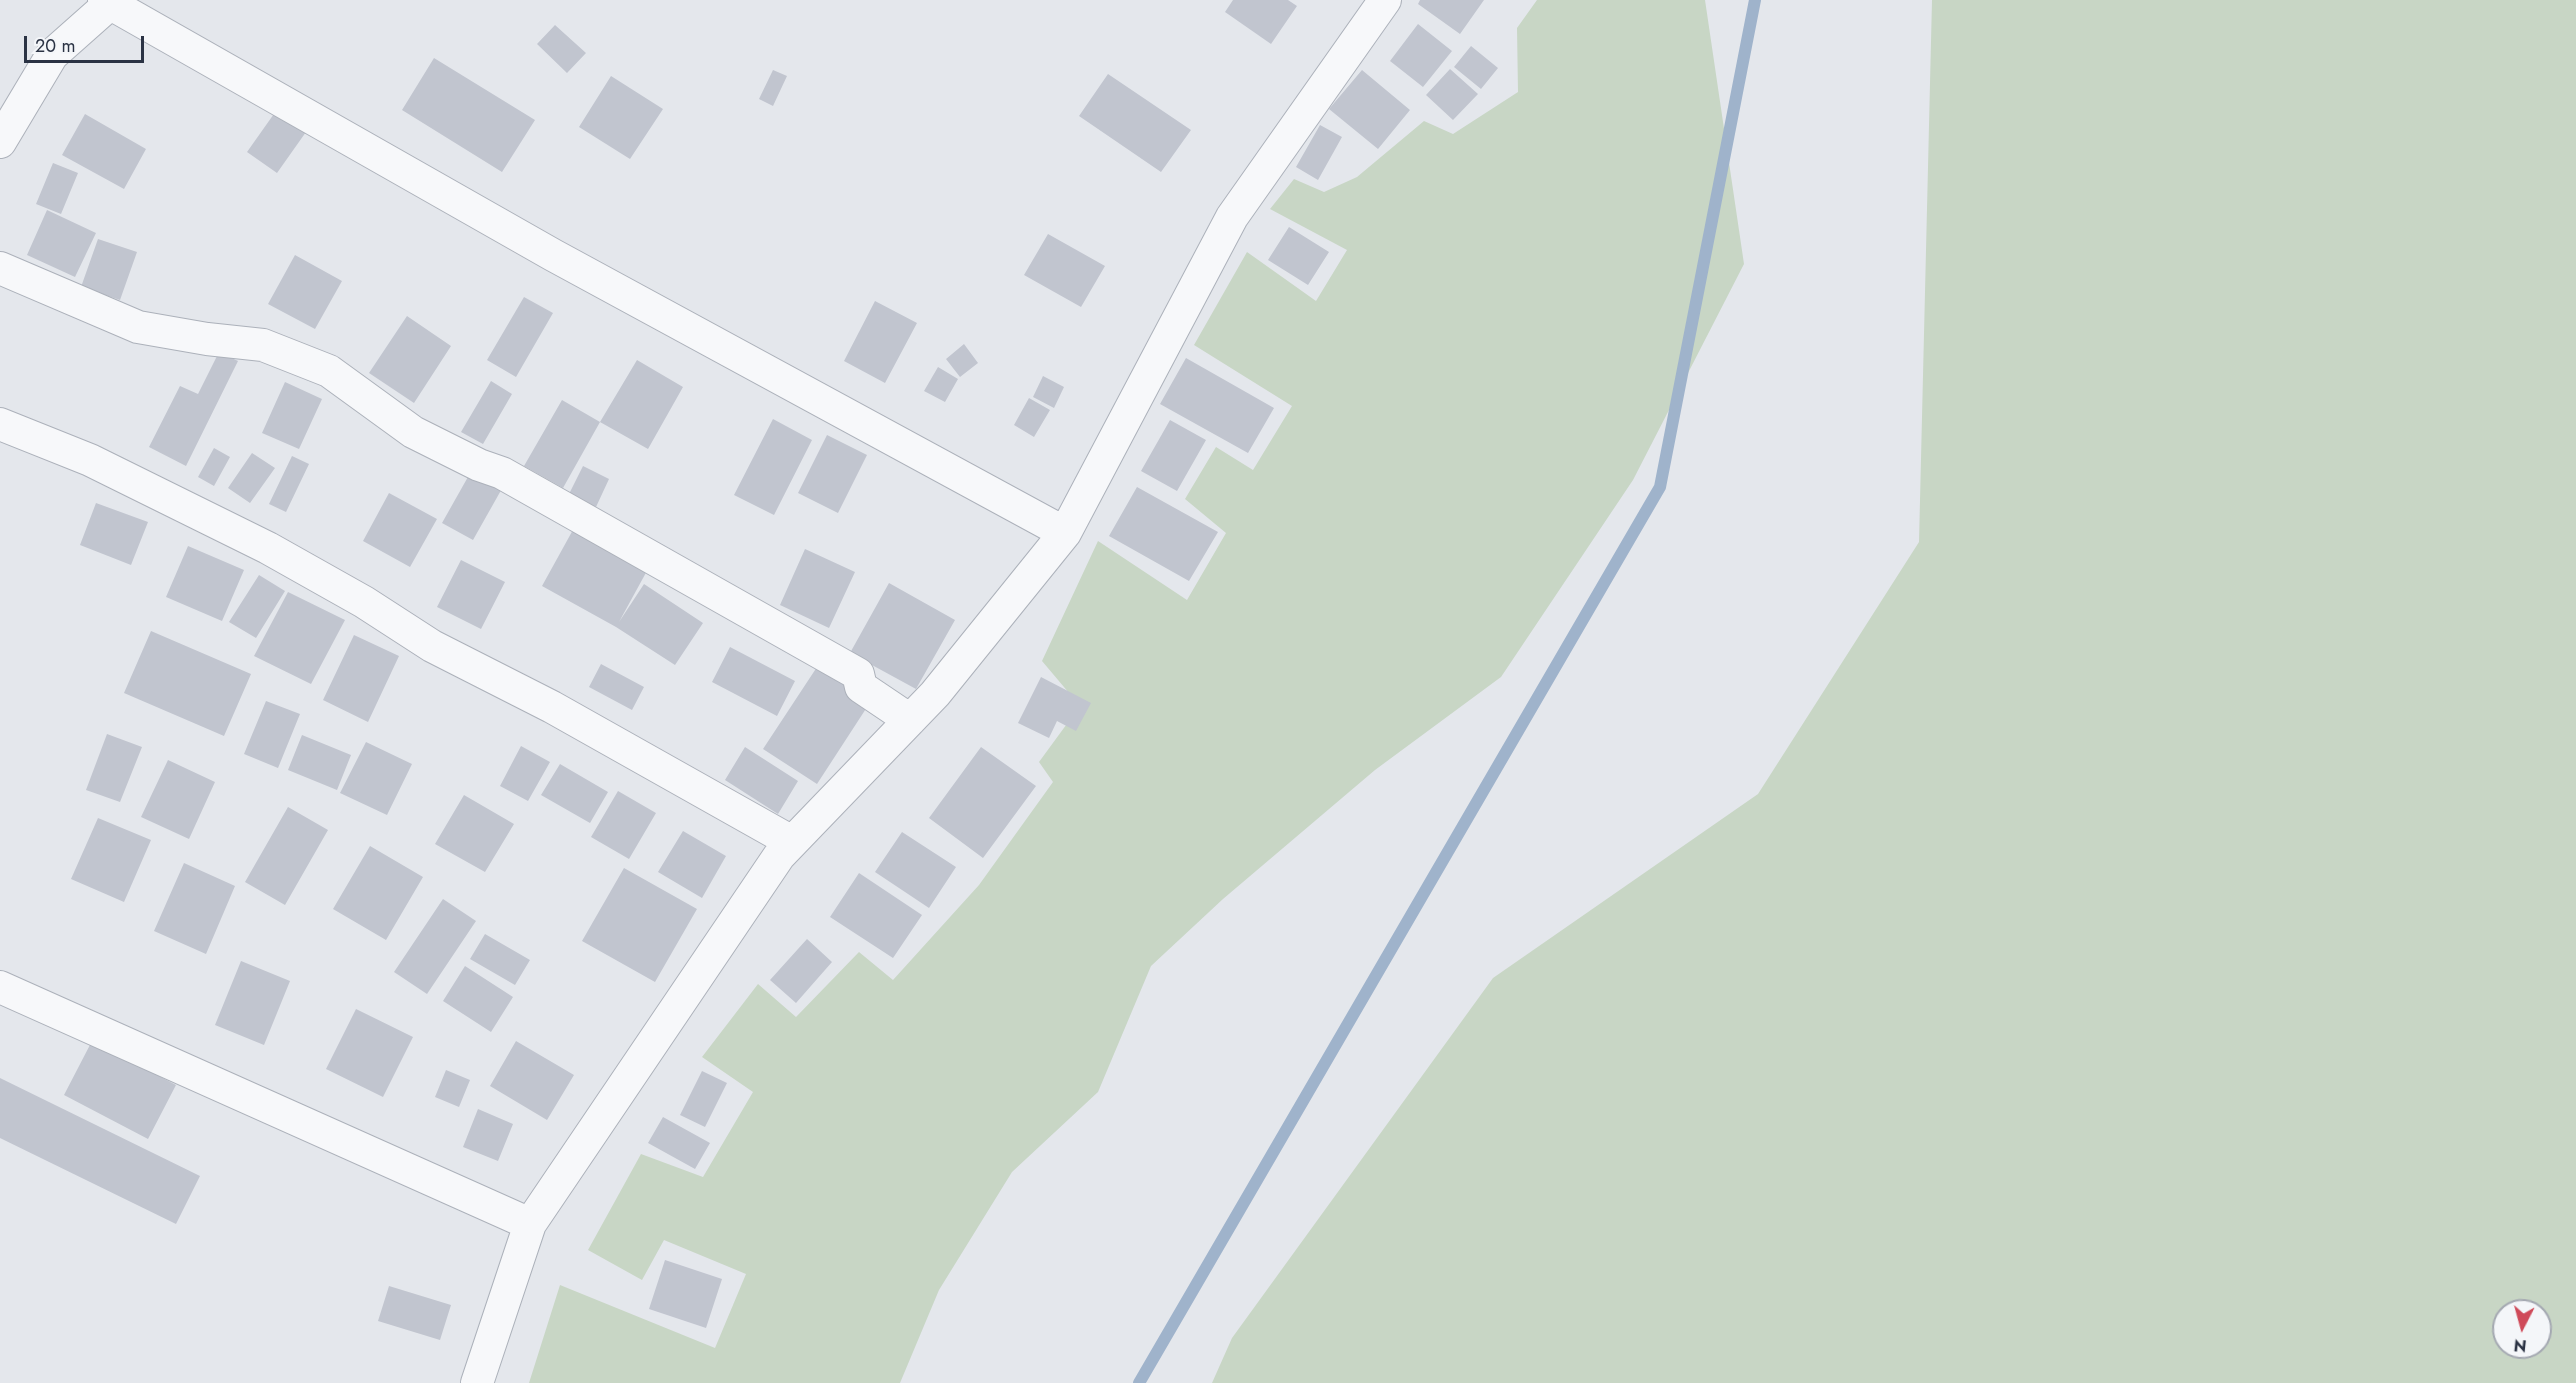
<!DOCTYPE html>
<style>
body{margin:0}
#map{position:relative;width:2576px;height:1383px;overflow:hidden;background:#e4e7ec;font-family:Jost,sans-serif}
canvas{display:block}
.north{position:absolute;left:2492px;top:1299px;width:60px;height:60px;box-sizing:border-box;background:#f4f6f9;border:2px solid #a4a8b1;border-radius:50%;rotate:186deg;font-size:16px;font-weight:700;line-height:24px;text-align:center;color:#2b3344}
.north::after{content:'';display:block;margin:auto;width:21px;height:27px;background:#cf4a59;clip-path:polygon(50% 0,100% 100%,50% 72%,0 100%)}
.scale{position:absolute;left:24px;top:36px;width:120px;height:27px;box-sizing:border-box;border:3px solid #2b3344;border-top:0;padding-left:8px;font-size:18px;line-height:21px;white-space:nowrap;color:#2b3344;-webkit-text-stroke:4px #f4f6f9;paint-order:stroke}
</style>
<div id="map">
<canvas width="2576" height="1383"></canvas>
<div class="north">N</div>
<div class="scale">20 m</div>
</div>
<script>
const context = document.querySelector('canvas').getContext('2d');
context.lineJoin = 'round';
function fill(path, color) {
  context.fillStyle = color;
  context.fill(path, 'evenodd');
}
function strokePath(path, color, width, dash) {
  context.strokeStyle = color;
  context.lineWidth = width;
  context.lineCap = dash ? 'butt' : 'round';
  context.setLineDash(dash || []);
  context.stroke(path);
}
fill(new Path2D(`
 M1537,0H1705L1744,264L1633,480L1501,677L1375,770L1223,899L1151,966L1098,1092L1012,1172L939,1290L900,1383H529L560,1285L715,1348L746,1274L664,1240L642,1280L588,1250L641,1154L703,1177L753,1092L702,1057L758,984L796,1017L859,952L893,980L979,885L1053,782L1039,762L1080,706L1042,661L1098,541L1187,600L1226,533L1185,499L1216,447L1253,470L1292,406L1194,345L1247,252L1316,301L1347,250L1270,209L1294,179L1324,192L1357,177L1424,121L1453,134L1518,92L1517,28Z
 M1932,0H2576V1383H1212L1232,1338L1493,978L1758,794L1919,542ZM2504,1311H2540V1347H2504Z`), '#c8d6c5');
strokePath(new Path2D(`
 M1139,1383L1660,487L1755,0`), '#9fb3cb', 12);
fill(new Path2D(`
 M1233,0H1288L1297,6L1271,44L1225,12Z
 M1420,0H1484L1460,34L1418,4Z
 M1418,24L1452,51L1423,87L1390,61Z
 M555,25L586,53L567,73L537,44Z
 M1471,46L1498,68L1481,89L1454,67Z
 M434,58L535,120L502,172L402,110Z
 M1450,69L1478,94L1453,120L1426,95Z
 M773,70L787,76L773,106L759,99Z
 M1362,70L1410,110L1378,149L1329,109Z
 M1108,74L1191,130L1161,172L1079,116Z
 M611,76L663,109L630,159L579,127Z
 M276,111L306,132L277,173L247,152Z
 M85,114L146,149L124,189L62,155Z
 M1320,125L1342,137L1318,180L1296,167Z
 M53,163L78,173L61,214L36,204Z
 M47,210L96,233L75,277L27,255Z
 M1289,227L1329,252L1308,285L1268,260Z
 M1048,234L1105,266L1081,307L1024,275Z
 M98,239L137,252L120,300L81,287Z
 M295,255L342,281L315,329L268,304Z
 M524,297L553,313L516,377L487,360Z
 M875,301L917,323L885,383L844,361Z
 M407,316L451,346L414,403L369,373Z
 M964,344L978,363L960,377L946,359Z
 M219,352L238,361L186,466L149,447L180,386L198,394Z
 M1186,358L1274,408L1248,453L1160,404Z
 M637,360L683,387L648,449L600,422Z
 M938,367L958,379L945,402L924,391Z
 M1043,376L1064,387L1054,408L1033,397Z
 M491,381L512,394L483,444L461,432Z
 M285,382L322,399L299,449L262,433Z
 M1029,398L1050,410L1034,437L1014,425Z
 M562,400L600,422L563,488L524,466Z
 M773,419L812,440L774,515L734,495Z
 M1170,420L1206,440L1177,491L1141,471Z
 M827,435L867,455L838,513L798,493Z
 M214,448L230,457L214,486L198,477Z
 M252,453L275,468L250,503L228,488Z
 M292,456L309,464L286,512L269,504Z
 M583,466L609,479L596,507L569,494Z
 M473,468L504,485L473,540L442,523Z
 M1137,487L1218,532L1189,581L1109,536Z
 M389,493L437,519L410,567L363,541Z
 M96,503L148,522L131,565L80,545Z
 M574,528L648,569L619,622L644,584L703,623L675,665L616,627L542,586Z
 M188,546L244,570L222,621L166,597Z
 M805,549L855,572L829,628L780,605Z
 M461,560L505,582L481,629L437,607Z
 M259,575L285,591L256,638L229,622Z
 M889,583L955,620L916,689L850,653Z
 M288,592L345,620L311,684L254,656Z
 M151,631L251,674L224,736L124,693Z
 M354,635L399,656L368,722L323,700Z
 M730,647L795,681L777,716L712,682Z
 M601,664L644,687L632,710L589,687Z
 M817,667L871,701L817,784L763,749Z
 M1041,677L1091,703L1076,731L1057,721L1049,738L1018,723Z
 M266,701L300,714L278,768L244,754Z
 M107,734L142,747L120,802L86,790Z
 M302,735L351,755L337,790L288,770Z
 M366,742L412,764L387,815L340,793Z
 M521,746L550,762L528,801L500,786Z
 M745,747L798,781L778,814L725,780Z
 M981,747L1036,786L983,858L929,818Z
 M168,760L215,782L189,839L141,817Z
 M560,764L608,792L590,823L541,795Z
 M618,791L656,813L629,859L591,837Z
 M464,795L514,824L485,872L435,844Z
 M288,807L328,830L285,905L245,882Z
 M98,818L151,840L124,902L71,879Z
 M683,831L726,856L702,898L658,872Z
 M902,832L956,867L929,908L875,872Z
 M370,846L423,877L386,940L333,909Z
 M184,863L235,886L206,954L154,931Z
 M624,868L697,909L655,982L582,941Z
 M859,873L922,915L893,958L830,917Z
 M443,899L476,921L427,994L394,972Z
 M485,934L530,960L515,985L470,959Z
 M807,939L832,962L796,1003L770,980Z
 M241,961L290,981L264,1045L215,1025Z
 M465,966L513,997L491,1032L443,1001Z
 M356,1009L413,1037L383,1097L326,1069Z
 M92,1041L176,1085L148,1139L64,1095Z
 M516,1041L574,1075L547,1120L490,1086Z
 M446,1070L470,1080L459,1107L435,1097Z
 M702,1071L727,1083L705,1127L680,1115Z
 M0,1078L200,1176L176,1224L0,1138Z
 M478,1109L513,1124L498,1161L463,1147Z
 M663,1117L710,1143L695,1169L648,1143Z
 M665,1260L722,1279L706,1328L649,1309Z
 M389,1286L451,1305L440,1340L378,1321Z`), '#c1c5cf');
const street = new Path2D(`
 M104,0L553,255L1065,533
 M0,142L52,55L114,0
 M0,268L138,327L207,339L263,345L329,371L413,432L479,465L502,473L858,674L861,687L910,720
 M0,424L90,460L268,548L364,602L432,646L552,707L792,842
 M0,987L530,1224
 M477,1383L530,1224L779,856L935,694L1065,533L1232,217L1385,0`);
strokePath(street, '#acb1ba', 34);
strokePath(street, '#f7f8fa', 32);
</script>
